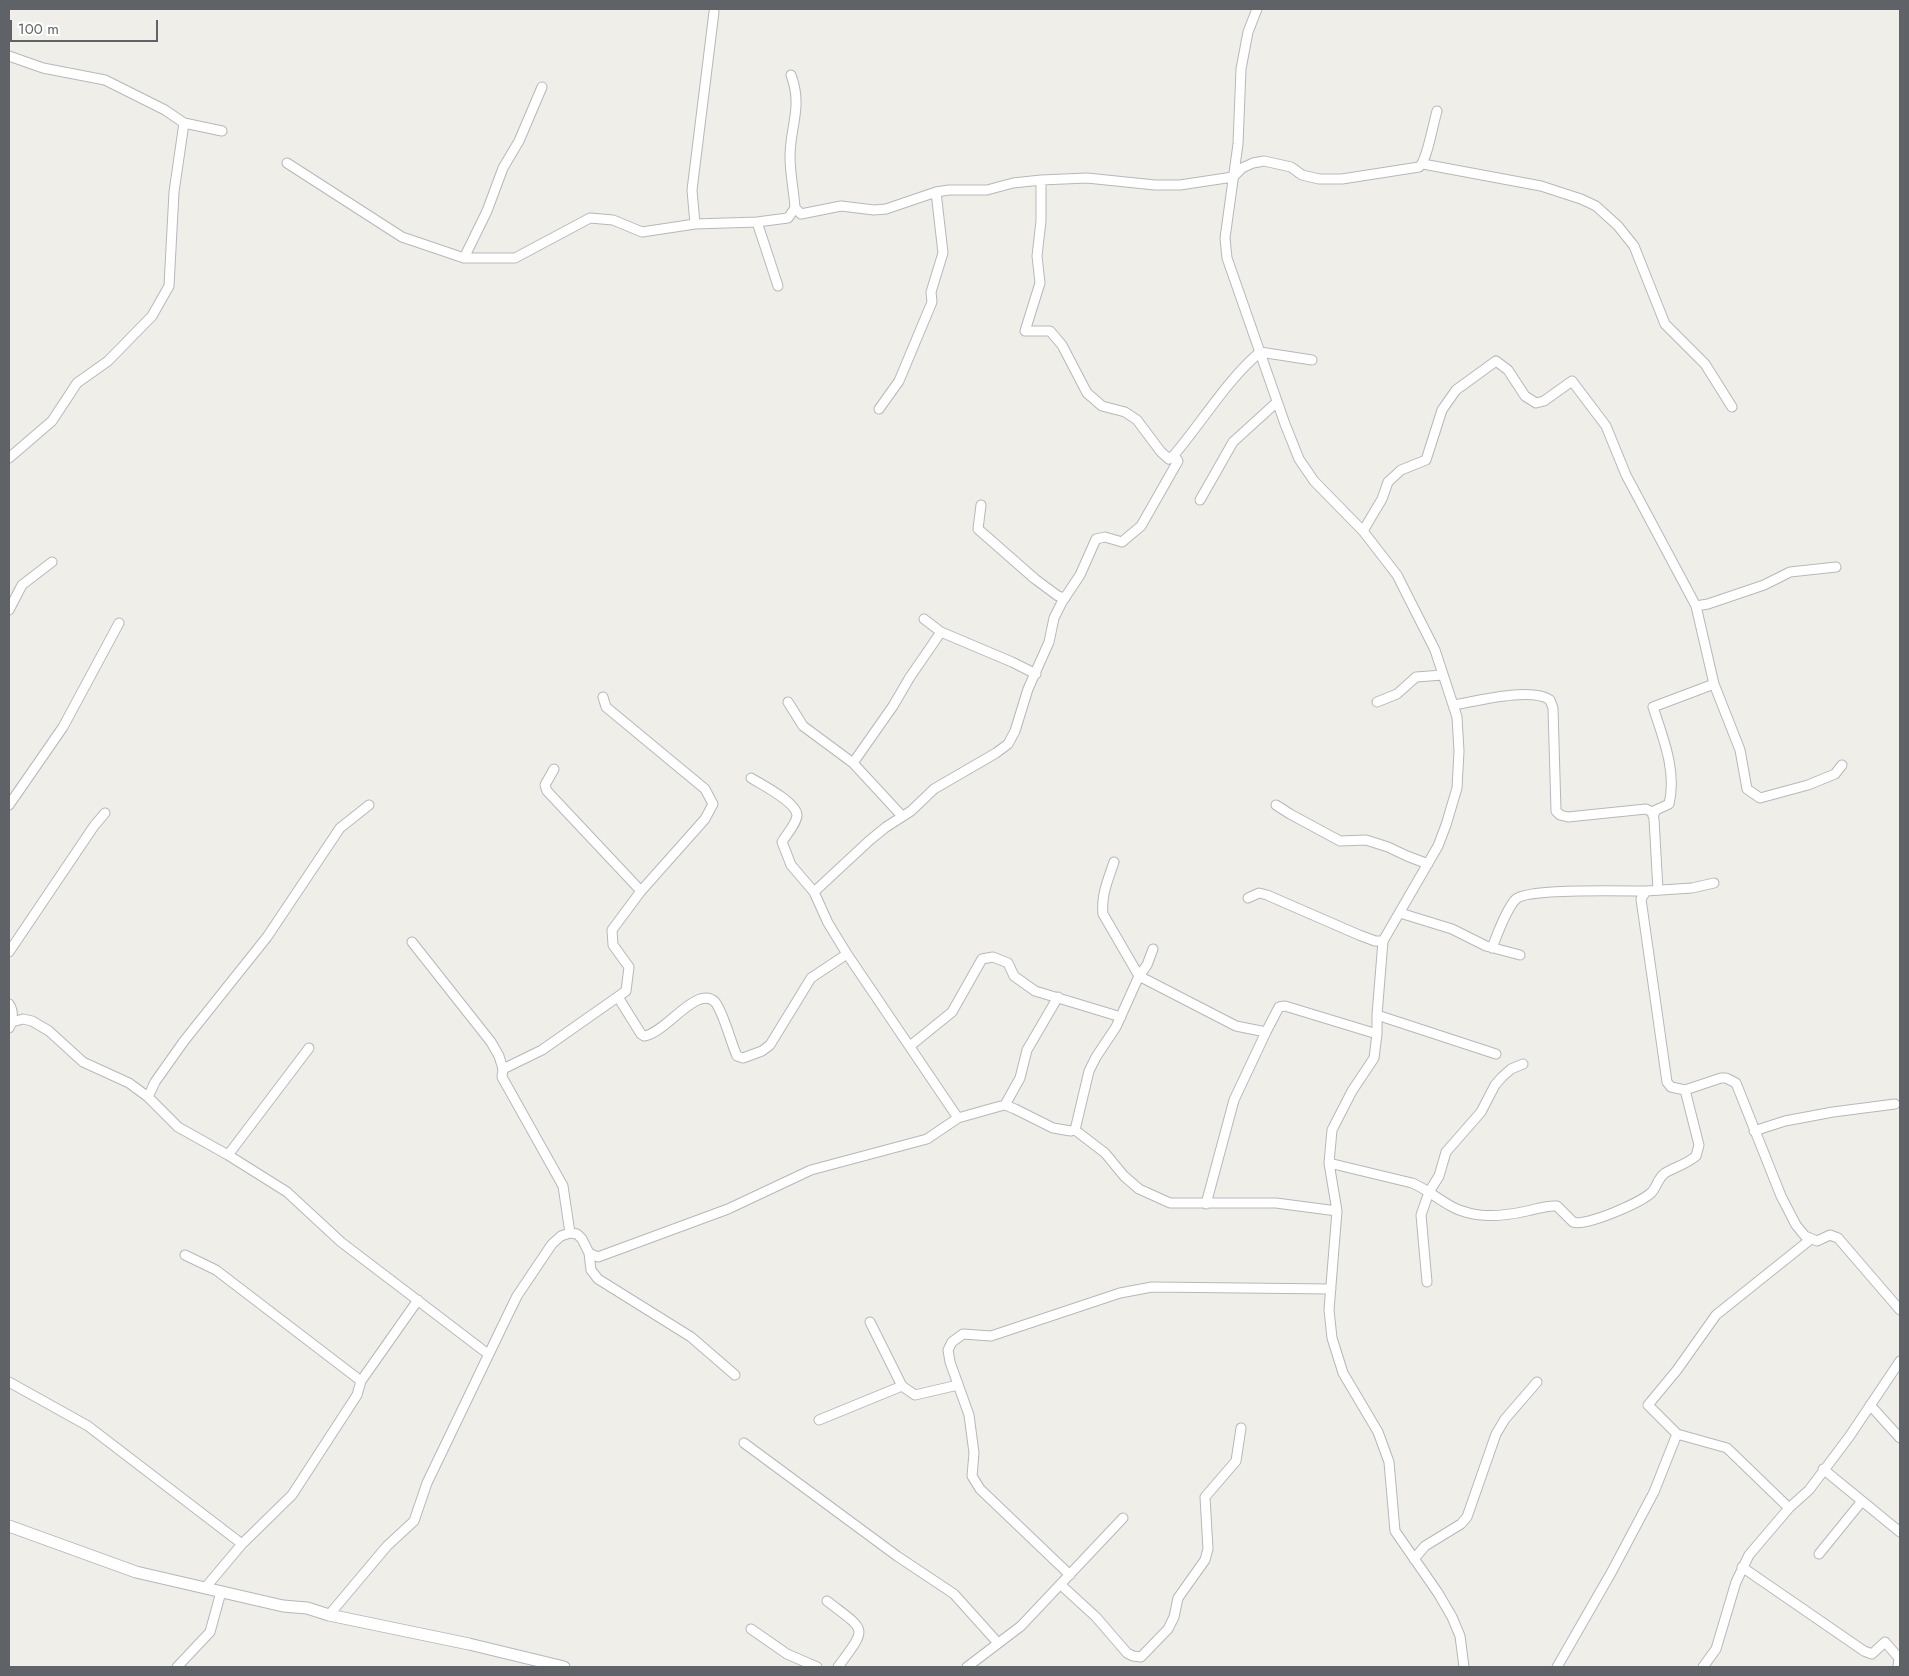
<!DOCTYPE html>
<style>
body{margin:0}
#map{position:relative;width:1909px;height:1676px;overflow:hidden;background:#f0eee8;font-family:Jost,sans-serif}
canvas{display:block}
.frame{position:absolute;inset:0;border:10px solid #5f6367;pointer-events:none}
.scale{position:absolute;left:10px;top:20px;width:148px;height:22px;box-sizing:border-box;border:2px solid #5f6367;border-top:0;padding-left:6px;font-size:15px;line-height:18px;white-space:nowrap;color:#5f6367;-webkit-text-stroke:4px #fff;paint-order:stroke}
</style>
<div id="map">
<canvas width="1909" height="1676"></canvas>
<div class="frame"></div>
<div class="scale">100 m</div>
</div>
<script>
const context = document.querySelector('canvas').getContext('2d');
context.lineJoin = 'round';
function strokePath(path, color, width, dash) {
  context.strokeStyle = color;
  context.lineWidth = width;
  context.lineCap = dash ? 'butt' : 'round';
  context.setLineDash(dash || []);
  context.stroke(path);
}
const minor = new Path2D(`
 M1257,9L1248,32L1241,69L1238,144L1225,238L1227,258L1285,424L1299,459L1314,481L1363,531L1397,575L1435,650L1457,717L1459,751L1457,788L1446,825L1438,846L1383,941L1377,1015V1034L1374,1058L1352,1091L1332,1130L1329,1163L1337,1211L1329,1310L1332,1338L1343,1373L1378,1432L1389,1462L1395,1531L1438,1593L1452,1617L1460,1636L1464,1667
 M9,56L43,68L105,80L165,110L184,123L222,131
 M791,75C803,107 790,126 790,157C790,174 794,191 795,208L801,214L841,206L874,210L886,209L936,192L949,190H987L1013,183L1041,180L1087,178L1155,185H1180L1233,177L1242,168L1253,163L1264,161L1291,167L1302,175L1319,179H1342L1419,167C1427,161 1433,124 1437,111
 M287,163L402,237L464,258H515L590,218L613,220L642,232L695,224L757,222L788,218L795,208
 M1423,164L1541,186L1581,199L1596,206L1618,226L1634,246L1665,324L1705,364L1732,407
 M757,222L778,286
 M695,224L692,190L714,12
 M464,258L487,211L503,168L519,141L542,87
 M879,409L899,381L932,302L931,292L943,253L936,192
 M1174,455C1203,421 1226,381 1260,352L1312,360
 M9,458L52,421L77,383L108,361L152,316L169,286L174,192L184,123
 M1200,500L1233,442L1277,402
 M981,505L978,529L1035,579L1058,596L1065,598
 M1363,531L1382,499L1388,482L1401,470L1426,460L1442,410L1456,390L1496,361L1508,370L1525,396L1536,403L1544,401L1572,381L1606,426L1626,475L1696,606L1714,684L1740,750L1747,789L1760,798L1808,785L1835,774L1842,765
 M1696,606L1708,604L1764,585L1790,572L1836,567
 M9,610L22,585L52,562
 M924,619L941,632L1012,662L1036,674
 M788,702L803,726L853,763L902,816
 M1377,702L1397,694L1416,677L1443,675
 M1454,705C1478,701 1531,687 1550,700L1553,708L1556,811L1560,815L1568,817L1646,809L1652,812L1654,819L1658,890
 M853,763L893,706L910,677L941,632
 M554,769L545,785L547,791L641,891
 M751,778C761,784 796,802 797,815C797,823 786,835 782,842L791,865L814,892L828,923L847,954L958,1118
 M9,805L63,727L119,623
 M369,805L340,828L267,937L184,1041L155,1082L148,1097L178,1127L228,1155L287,1192L341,1242L488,1354
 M1276,805L1290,814L1340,841L1366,840L1388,847L1407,856L1428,864
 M1653,816L1656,810L1669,804C1677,771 1663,738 1653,707L1714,684
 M1114,862C1108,880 1101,895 1103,914L1139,976L1236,1026L1266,1032L1234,1100L1206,1204
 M1714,883L1692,888L1646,891L1641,899L1667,1082L1671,1087L1685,1090L1721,1078H1726L1736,1083L1781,1196L1796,1225L1805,1236L1817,1241L1830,1235L1838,1238L1900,1310
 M814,892L870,840L886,827L911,811L934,789L996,753L1008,744L1015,731L1028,689L1049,642L1054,618L1062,602L1080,575L1096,539L1105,537L1122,542L1141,526L1178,461L1174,455L1169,459L1161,452L1137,420L1125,412L1102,406L1087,393L1062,345L1050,331H1025L1040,283L1037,256L1041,221V180
 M1248,898L1259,893L1267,895L1359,935L1375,941H1383
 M1400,913L1452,929L1486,946L1520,955
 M412,942L491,1042L499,1056L503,1069
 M1492,948C1497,935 1506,909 1516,899C1528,888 1625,891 1646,891
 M1153,949L1147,965L1139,976L1116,1027L1096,1057L1089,1071L1075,1130L1105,1153L1124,1176L1139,1189L1170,1203H1276L1337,1211
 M9,952L94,826L105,813
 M618,997L641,1034L644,1036C665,1034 697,984 715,1002C723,1011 731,1043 737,1056L743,1058L762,1051L770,1045L811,978L847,954
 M9,1004C14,1011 13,1021 9,1028
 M1377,1015L1496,1054
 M12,1022L23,1019L32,1021L49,1031L83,1062L129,1083L148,1097
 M1266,1032L1279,1007L1285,1006L1377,1034
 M910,1046L952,1012L982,959L993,957L1008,963L1014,976L1035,991L1121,1017
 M1005,1105L1020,1078L1027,1050L1058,997
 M1754,1131L1785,1121L1833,1112L1895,1104
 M228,1155L309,1048
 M1329,1163L1412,1183C1432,1191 1448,1209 1469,1213C1487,1218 1509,1215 1527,1211C1537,1209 1547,1205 1557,1206L1573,1222C1586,1227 1642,1202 1652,1192C1657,1186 1658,1178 1665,1173C1675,1167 1687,1164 1696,1156L1699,1145L1685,1090
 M570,1233L563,1186L502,1077L503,1069L542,1050L626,991L629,967L613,945L612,930L641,891L705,819L713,804L705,789L606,707L603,697
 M589,1253L591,1270L598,1279L691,1337L735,1375
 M185,1255L216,1270L361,1381
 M1427,1282L1421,1215L1429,1192L1439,1176L1446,1152L1481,1112L1495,1085L1502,1077L1511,1069L1523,1064
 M870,1322L902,1386L915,1395L958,1385
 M9,1382L88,1426L242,1544
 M1870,1405L1900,1438
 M819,1420L902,1386
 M744,1443L897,1556L954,1594L998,1643
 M1823,1469L1900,1532
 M1789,1508L1727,1448L1677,1434L1648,1405L1677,1370L1716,1315L1811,1239
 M1819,1554L1862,1501
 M1414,1559L1425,1546L1461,1524L1467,1517L1496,1434L1505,1419L1537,1382
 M1742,1567L1864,1651L1872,1654L1885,1642L1899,1658L1898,1667
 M1070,1575L980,1489L972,1476L974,1453L969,1415L950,1362L948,1350L952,1342L963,1334L991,1336L1120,1293L1152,1287L1331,1289
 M1061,1585L1096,1617L1127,1653L1133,1656L1141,1657L1168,1629L1174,1617L1178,1598L1205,1560L1208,1549L1205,1497L1236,1461L1241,1428
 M205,1588L242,1544L292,1495L357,1395L361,1381L418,1300
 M827,1601C867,1632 868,1626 838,1667
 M329,1615L387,1546L414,1521L427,1483L500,1331L517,1296L552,1244L561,1236L570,1233L577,1234L582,1239L589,1253L598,1257L728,1209L811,1170L927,1139L958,1118L997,1107L1005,1105L1015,1109L1053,1128L1071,1131L1075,1130
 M751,1629L787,1654L817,1667
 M177,1667L210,1632L221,1592
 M967,1667L1021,1626L1123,1518
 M1557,1667L1611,1573L1654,1492L1677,1434
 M1703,1667L1716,1649L1736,1582L1749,1555L1789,1508L1809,1490L1849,1437L1900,1361`);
const secondary = new Path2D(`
 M9,1526L136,1572L283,1606L307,1608L329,1615L469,1644L564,1667`);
strokePath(minor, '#b5b8bb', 11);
strokePath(secondary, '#b4b7bb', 13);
strokePath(minor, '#fff', 9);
strokePath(secondary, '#fff', 11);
</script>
